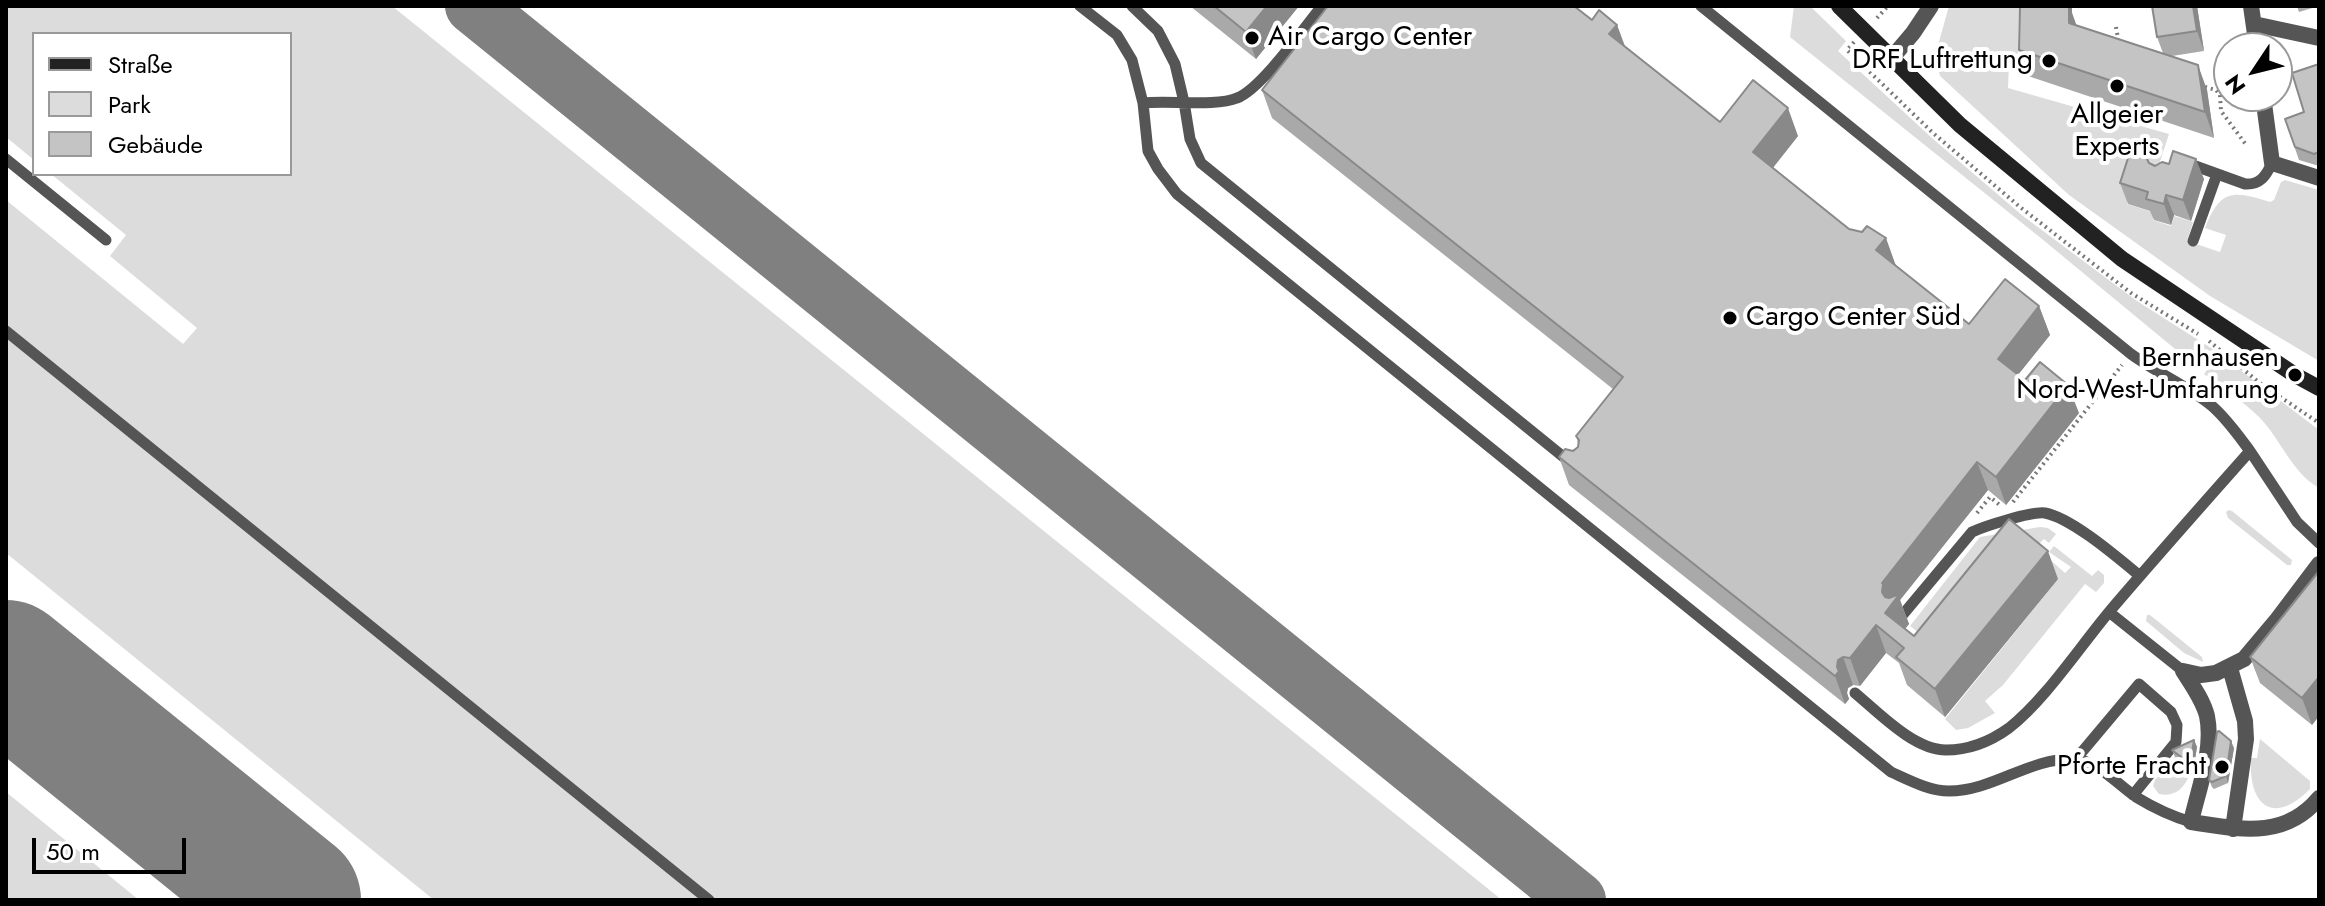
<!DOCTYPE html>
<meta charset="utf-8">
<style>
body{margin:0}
#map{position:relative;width:2325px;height:906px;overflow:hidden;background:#fff;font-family:Jost,sans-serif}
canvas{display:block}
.frame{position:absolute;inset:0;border:8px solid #000;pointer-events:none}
.legend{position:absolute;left:32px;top:32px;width:260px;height:144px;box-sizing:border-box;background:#fff;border:2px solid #999;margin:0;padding:10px 14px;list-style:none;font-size:24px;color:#000}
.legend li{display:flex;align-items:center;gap:16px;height:40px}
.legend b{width:40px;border:2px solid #999}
.north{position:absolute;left:2213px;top:32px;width:80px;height:80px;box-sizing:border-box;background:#fff;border:2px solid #999;border-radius:50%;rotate:235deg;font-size:22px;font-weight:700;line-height:32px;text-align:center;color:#000}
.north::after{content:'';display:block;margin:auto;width:28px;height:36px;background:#000;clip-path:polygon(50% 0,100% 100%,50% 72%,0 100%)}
.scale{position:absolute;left:32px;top:838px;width:154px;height:36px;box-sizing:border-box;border:4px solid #000;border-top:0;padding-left:10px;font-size:24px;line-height:28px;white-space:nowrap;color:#000;-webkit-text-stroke:6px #fff;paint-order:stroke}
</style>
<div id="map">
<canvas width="2325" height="906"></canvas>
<div class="frame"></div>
<ul class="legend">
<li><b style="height:10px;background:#222"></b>Straße</li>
<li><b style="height:22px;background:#dcdcdc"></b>Park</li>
<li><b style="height:22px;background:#c4c4c4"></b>Gebäude</li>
</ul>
<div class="north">N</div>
<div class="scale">50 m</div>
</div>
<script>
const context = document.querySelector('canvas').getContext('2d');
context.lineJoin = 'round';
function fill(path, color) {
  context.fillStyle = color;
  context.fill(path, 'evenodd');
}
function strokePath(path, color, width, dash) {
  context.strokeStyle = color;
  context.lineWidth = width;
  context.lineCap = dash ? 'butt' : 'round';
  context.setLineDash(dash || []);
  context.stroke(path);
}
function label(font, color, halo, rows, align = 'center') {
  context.font = font + ' Jost,sans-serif';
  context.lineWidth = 8;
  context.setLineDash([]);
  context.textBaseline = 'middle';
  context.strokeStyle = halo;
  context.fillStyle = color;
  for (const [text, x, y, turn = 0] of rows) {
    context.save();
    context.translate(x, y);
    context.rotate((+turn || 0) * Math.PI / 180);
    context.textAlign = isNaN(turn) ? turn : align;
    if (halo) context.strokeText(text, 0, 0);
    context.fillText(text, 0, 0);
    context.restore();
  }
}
fill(new Path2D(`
 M6,6H392L1502,900H716L6,326V200L183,344L197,328L110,256L126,235L51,174H290V34H34V160L6,137Z
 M1794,6H1810L1846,41L1838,51L1933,139L2023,216L2137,301L2211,348L2319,430V488C2291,472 2281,439 2259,417C2243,401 2222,388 2204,374L2207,370L2195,360L2192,363L2042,239L1790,37Z
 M1949,6H2019L2018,61L2009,62L2008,88L2169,134L2155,177L2137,172L2127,204L2155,213L2153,220L2171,226L2174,216L2193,222L2187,241L2220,252L2226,235L2205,228C2220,189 2233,190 2270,202L2274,200L2281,182L2285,180L2319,190V361L2210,296L2069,195L1940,76L1935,56Z
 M6,336L704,900H434L6,553Z
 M2229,510L2232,511L2292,560L2291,565H2287L2228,518L2226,512Z
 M2040,527L2048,528L2056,534L2049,543L2044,539L1936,646L1910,626L1980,537Z
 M2054,546L2092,576L2098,570L2104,575V583L2096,592L2085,584L2003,685L1985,701L1995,713L1968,728L1956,730L1945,719L2058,579L2040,563L2046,556L2065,573L2071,567L2049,552Z
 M2147,615H2150L2202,657L2203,662L2184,653L2146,621Z
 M2260,739L2310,781V789C2274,826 2248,806 2251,758H2257Z
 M2181,749L2194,758C2191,777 2182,799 2159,794L2153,786L2155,780Z
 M6,792L139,900H6Z`), '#dcdcdc');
strokePath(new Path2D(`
 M473,6L1578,900
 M215,838L269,900`), '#808080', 56);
strokePath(new Path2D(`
 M6,669L292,900`), '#808080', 138);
strokePath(new Path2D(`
 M1877,18L1888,6
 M2116,27L2119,44
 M1854,42L1847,50L1933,133L2020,207L2131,293L2198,334
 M2205,87L2216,90L2220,95L2221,111L2247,146
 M2209,341L2261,384L2319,423
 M2013,502L2122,365
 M1977,513L1990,497L2001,506`), '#777', 4, [2, 4]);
strokePath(new Path2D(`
 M1080,6L1117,35L1132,60L1143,103L1148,151L1158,169L1177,194L1891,772C1909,780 1929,791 1949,791C1993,791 2029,758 2073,759C2097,760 2117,784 2136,797C2154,808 2171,816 2191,822
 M1132,6L1158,31L1175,64L1184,102L1190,139L1201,163L1571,463
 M1701,6L2131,354C2157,373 2188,386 2212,406C2227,419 2238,435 2250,451
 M1143,103C1168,100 1216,107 1237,98C1261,89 1304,28 1322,6
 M6,159L106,240
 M2187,163L2245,184C2260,185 2266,176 2272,163
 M2193,241L2217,174
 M6,331L709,900
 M2109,612L2183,671
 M1900,618L1972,532C1985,526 2032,511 2045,513C2072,518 2118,558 2140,576
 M1855,693C1879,713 1914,750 1946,750C1969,750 1991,741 2009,728C2044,701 2079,648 2109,612C2155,558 2203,504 2250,451L2297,522L2319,543
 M2076,759L2139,684L2171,712L2177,725L2176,742L2133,795`), '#555', 11);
strokePath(new Path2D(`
 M2251,6L2257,48
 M2254,24L2319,38
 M1891,59L1913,33L1931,6
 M2263,96L2272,163L2319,178
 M2230,668L2245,721L2246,739L2233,829
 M2183,671C2192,685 2203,700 2207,716C2214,750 2198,790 2191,822C2239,829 2284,840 2319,798
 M2183,671L2201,675L2216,673L2244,659L2276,621L2319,564`), '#555', 16);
strokePath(new Path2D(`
 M1839,6L1960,125L2122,259L2295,375L2319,388`), '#222', 16);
fill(new Path2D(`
 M1190,6H1299L1256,59Z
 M2020,6H2072V13L2076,25L2163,53L2157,37L2152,6H2197L2204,51L2172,56L2207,90L2214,138L2028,76L2019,50Z
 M2297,6H2319L2299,12Z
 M1592,20L1617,25L1625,46L1720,122L1798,136L1773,168L1969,324L2039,306L2050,335L2018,375L2079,413L2006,505L1988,490L1900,600L1909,624L1905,629L1914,636L2058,579L1945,717L1907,685L1899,663L1886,653L1860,686L1853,685L1848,688L1847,693L1849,699L1845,704L1569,485L1559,457L1578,447V443L1576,436L1613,389L1272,118L1262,90Z
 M2319,64V166L2299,160L2285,119L2304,112Z
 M2149,163L2204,179L2191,221L2174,215L2171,225L2154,220L2150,211L2128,204L2120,183Z
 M2319,571V716L2312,725L2260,683L2250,657Z
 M2194,740L2197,747L2193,771L2175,757L2172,750Z
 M2234,748L2228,783L2214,789L2212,787L2209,780Z`), '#a9a9a9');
fill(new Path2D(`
 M1267,6H1299L1256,59L1246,32Z
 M2062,6H2072V13L2079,32V48Z
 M2193,6H2197L2204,51L2197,31Z
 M1617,25L1627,53L1609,34Z
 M2198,65L2207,90L2214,138L2205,112Z
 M1788,108L1798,136L1763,180L1753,152Z
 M2196,159L2204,179L2191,221L2183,200Z
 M2166,195L2174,215L2171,225L2164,204Z
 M1886,238L1896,266L1876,250Z
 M2039,306L2050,335L2008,387L1998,359Z
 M2068,385L2079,413L2006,505L1996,477Z
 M1977,462L1988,490L1900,600L1909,624L1895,641L1885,613L1882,592V583Z
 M2048,551L2058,579L1945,717L1935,689Z
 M1876,625L1886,653L1860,686L1850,658Z
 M1843,657L1853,685L1848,688L1847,693L1849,699L1845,704L1835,676L1838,660Z
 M2319,677V716L2312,725L2302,698Z
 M2194,740L2197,747L2193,771L2190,764Z
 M2231,741L2234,748L2228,783L2226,776Z`), '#898989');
const building = new Path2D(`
 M1214,6H1267L1246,32Z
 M1328,6H1574L1592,20L1599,10L1617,25L1609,34L1720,122L1753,80L1788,108L1753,152L1849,229L1862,232L1867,226L1886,238L1876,250L1969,324L2005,279L2039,306L1998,359L2025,380L2040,362L2068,385L1996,477L1977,462L1882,583L1883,584L1882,592L1885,597L1889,598L1897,595L1898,596L1885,613L1914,636L2009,519L2048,551L1935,689L1896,657L1904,648L1876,625L1850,658L1843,657L1838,660L1837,667L1839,671L1835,676L1559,457L1565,449L1573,451L1578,447L1579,440L1576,436L1623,377L1262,90Z
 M2020,6H2069V23L2198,65L2205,112L2019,50Z
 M2152,6H2193L2197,31L2157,37Z
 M2319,64V152L2314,154L2295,147L2285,119L2304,112L2292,73Z
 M2173,151L2196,159L2183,200L2166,195L2164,204L2146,199L2148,192L2120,183L2130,152L2146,157L2149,163L2155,166L2162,162L2169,164Z
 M2319,571V677L2302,698L2250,657Z
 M2219,731L2231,741L2226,776L2212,782L2209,780L2217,732Z
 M2194,740L2190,764L2172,750Z`);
fill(building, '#c4c4c4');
strokePath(building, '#898989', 2);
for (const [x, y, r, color] of [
 [1252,38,8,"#000"],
 [2049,61,8,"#000"],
 [2117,86,8,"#000"],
 [1730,318,8,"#000"],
 [2295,375,8,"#000"],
 [2222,767,8,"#000"]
]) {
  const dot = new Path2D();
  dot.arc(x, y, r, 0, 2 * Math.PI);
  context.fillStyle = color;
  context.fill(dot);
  strokePath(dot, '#fff', 3);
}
label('28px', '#000', '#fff', [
 ["Air Cargo Center",1268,38,"left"],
 ["DRF Luftrettung",2033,61],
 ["Allgeier",2117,116,"center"],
 ["Experts",2117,148,"center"],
 ["Cargo Center Süd",1746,318,"left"],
 ["Bernhausen",2279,359],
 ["Nord-West-Umfahrung",2279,391],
 ["Pforte Fracht",2206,767]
], 'right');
</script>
